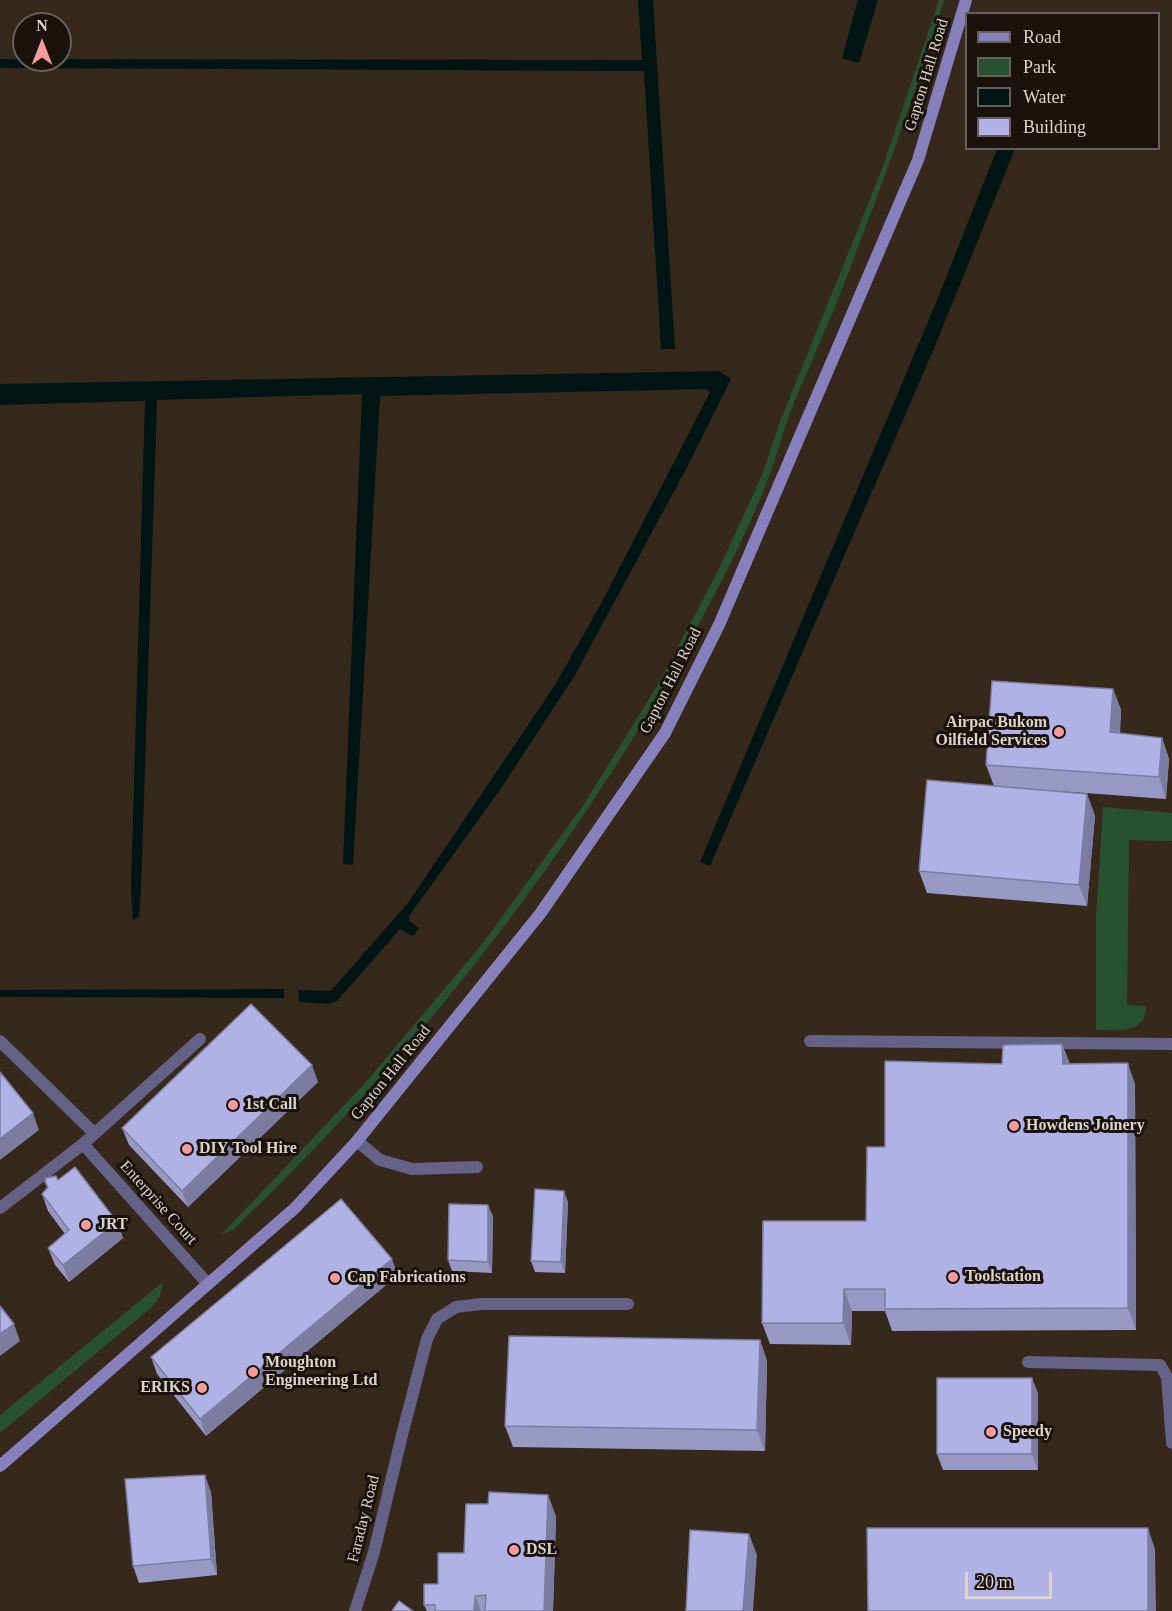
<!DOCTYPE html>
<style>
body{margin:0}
#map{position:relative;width:1172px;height:1611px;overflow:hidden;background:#36281b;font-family:Georgia,serif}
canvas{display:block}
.legend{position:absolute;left:965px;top:12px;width:195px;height:138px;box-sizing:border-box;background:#19120d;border:2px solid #675f59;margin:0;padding:8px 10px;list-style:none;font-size:18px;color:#dcd3cb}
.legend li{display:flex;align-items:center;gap:12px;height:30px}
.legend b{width:30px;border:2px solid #675f59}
.north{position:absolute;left:12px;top:12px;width:60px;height:60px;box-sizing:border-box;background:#19120d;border:2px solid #675f59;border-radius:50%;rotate:0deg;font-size:16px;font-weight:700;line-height:24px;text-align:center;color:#dcd3cb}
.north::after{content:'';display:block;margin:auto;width:21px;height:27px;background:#f59b9d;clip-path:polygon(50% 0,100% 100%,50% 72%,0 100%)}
.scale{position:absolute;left:965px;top:1572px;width:87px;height:27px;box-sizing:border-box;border:3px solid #dcd3cb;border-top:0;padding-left:8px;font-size:18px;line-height:21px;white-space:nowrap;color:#dcd3cb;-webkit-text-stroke:4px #19120d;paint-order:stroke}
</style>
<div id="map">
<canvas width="1172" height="1611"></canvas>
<ul class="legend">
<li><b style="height:8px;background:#8680bd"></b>Road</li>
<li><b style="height:16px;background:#285132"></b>Park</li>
<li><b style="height:16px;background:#011515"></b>Water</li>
<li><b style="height:16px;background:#b0b1e4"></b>Building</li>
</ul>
<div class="north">N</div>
<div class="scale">20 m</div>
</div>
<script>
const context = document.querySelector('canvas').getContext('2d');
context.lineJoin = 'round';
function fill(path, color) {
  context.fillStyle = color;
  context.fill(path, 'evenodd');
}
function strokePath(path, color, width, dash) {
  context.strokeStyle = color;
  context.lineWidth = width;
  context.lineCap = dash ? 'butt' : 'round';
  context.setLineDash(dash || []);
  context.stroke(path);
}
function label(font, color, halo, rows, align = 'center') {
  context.font = font + ' Georgia,serif';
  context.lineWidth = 6;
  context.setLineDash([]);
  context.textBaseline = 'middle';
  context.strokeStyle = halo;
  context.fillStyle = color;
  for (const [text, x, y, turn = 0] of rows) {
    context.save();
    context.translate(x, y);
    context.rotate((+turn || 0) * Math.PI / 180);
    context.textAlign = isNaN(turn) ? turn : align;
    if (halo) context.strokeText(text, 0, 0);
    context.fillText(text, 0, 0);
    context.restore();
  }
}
fill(new Path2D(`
 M939,0H944C916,94 881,187 846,279C829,324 808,368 790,413C783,433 777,454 770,474C749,530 720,585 692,637C572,856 414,1057 234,1229L221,1235L366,1082L483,943L584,804L657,686L717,573L762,475L781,419L881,172Z
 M1103,807L1172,813V841L1129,840L1127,1005L1146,1006C1146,1035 1117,1030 1096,1030V917Z
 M163,1282L160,1296L152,1307L0,1433V1415Z`), '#285132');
fill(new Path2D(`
 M638,0H653L675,349H661L644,71L0,68V59L642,60Z
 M858,0H878L859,63L842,58Z
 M997,149H1015L935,346L710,866L700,862L938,298Z
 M719,371L731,379L686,469L575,675L502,787L409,916V921L419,928L413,936L400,929L337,1001L328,1004L299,1002L298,990L331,991L408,903L555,685L602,602L710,392L706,389L380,396L353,865L343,864L362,394L157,400L141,889L139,917L133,920L131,889L145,401L0,405V384Z
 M284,989V998L0,997V990Z`), '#011515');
strokePath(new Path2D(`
 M200,1039L83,1144L208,1284
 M0,1041L94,1133
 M810,1041L1172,1044
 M357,1141L380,1160L412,1169L477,1167
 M0,1208L83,1144
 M1028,1362L1160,1365L1167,1377L1172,1443
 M402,1435L427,1339L437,1319L456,1307L481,1304H628`), '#656288', 12);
strokePath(new Path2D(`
 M355,1611L374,1552L402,1435`), '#656288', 12);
strokePath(new Path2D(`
 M0,1466L295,1208L357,1141L540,914L665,733L719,625L918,160L966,0`), '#8680bd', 12);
fill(new Path2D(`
 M1113,689L1121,710L1120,733L1162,738L1169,759L1166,799L1005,787L1087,794L1095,816L1087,906L927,893L919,871L994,786L986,765Z
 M1062,1044L1070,1064L1135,1084L1136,1330L892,1331L885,1311H852L851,1345L770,1344L762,1323L866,1221L1002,1064Z
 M318,1082L188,1207L129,1145L122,1128Z
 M58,1180L117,1222L123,1238L69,1282L55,1265L48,1248L65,1234L48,1211L42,1194L47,1188L45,1182Z
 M568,1202L565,1273L535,1272L531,1261Z
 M493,1216L492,1273L452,1271L448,1260Z
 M398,1275L206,1436L157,1374L151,1357Z
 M760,1340L767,1361L765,1451L513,1447L505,1426Z
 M1032,1378L1038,1394V1470H943L937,1454Z
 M211,1492L217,1575L139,1583L133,1566Z
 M548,1495L556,1517L553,1611H427L424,1605L438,1584L464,1553L488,1504Z`), '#9798c4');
fill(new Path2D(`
 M1113,689L1121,710L1118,753L1110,732Z
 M1162,738L1169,759L1166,799L1159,777Z
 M1087,794L1095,816L1087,906L1079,885Z
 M1062,1044L1070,1065L1063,1064Z
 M1128,1063L1135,1084L1136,1330L1128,1308Z
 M312,1065L318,1082L188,1207L182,1191Z
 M33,1113L39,1130L0,1160V1139Z
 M564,1191L568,1202L565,1273L561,1262Z
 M488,1205L493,1216L492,1273L488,1262Z
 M117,1222L123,1238L69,1282L63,1265Z
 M392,1259L398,1275L206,1436L200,1419Z
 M844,1289L852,1311L851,1345L843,1323Z
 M14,1324L20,1341L0,1356V1334Z
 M760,1340L767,1361L765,1451L757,1430Z
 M1032,1378L1038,1394V1470L1032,1454Z
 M205,1475L211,1492L217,1575L211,1559Z
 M548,1495L556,1517L553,1611H544Z
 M1148,1528L1155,1549L1156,1611H1148Z
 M749,1534L757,1555L753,1611H743Z
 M475,1596L481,1611H474Z`), '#7b7ca0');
const building = new Path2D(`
 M992,681L1113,689L1110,732L1162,738L1159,777L986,765Z
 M927,780L1087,794L1079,885L919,871Z
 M251,1004L312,1065L182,1191L122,1128Z
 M1062,1044L1063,1064L1128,1063V1308L885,1309V1289H844L843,1323H762L763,1221H866L867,1147H885V1061L1002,1064L1003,1045Z
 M0,1072L33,1113L0,1139Z
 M75,1167L117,1222L63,1265L48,1248L69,1230L42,1194L48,1187L45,1182L46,1178L56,1176L58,1180Z
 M535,1189L564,1191L561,1262L531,1261Z
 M341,1199L392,1259L200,1419L151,1357Z
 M449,1204L488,1205V1262L448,1260Z
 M0,1306L14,1324L0,1334Z
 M509,1336L760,1340L757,1430L505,1426Z
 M937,1378H1032V1454H937Z
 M205,1475L211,1559L133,1566L125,1479Z
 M489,1492L548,1495L544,1611H485L486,1595L475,1596L474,1611H435V1605H424V1584H438V1553H464L466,1504H488Z
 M867,1528H1148V1611H868Z
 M690,1530L749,1534L743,1611H686Z
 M399,1601L413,1611H392Z`);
fill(building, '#b0b1e4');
strokePath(building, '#7b7ca0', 1.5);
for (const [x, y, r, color] of [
 [1059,732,6,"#f59b9d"],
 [233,1105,6,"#f59b9d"],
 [1014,1126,6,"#f59b9d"],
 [187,1149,6,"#f59b9d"],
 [86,1225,6,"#f59b9d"],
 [953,1277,6,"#f59b9d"],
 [335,1278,6,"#f59b9d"],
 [253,1372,6,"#f59b9d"],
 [202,1388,6,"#f59b9d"],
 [991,1432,6,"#f59b9d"],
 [514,1550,6,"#f59b9d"]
]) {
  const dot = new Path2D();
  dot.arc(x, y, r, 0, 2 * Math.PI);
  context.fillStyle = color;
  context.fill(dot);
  strokePath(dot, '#19120d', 2);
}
label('16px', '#dcd3cb', '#19120d', [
 ["Gapton Hall Road",927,75,-73],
 ["Gapton Hall Road",671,681,-63],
 ["Gapton Hall Road",391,1073,-51],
 ["Enterprise Court",158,1203,48],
 ["Faraday Road",364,1519,-76]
]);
label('bold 16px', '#dcd3cb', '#19120d', [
 ["Airpac Bukom",1047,723,"right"],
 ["Oilfield Services",1047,741,"right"],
 ["1st Call",245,1105],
 ["Howdens Joinery",1026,1126],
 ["DIY Tool Hire",199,1149],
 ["JRT",98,1225],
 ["Toolstation",965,1277],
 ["Cap Fabrications",347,1278],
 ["Moughton",265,1363],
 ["Engineering Ltd",265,1381],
 ["ERIKS",190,1388,"right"],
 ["Speedy",1003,1432],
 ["DSL",526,1550]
], 'left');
</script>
